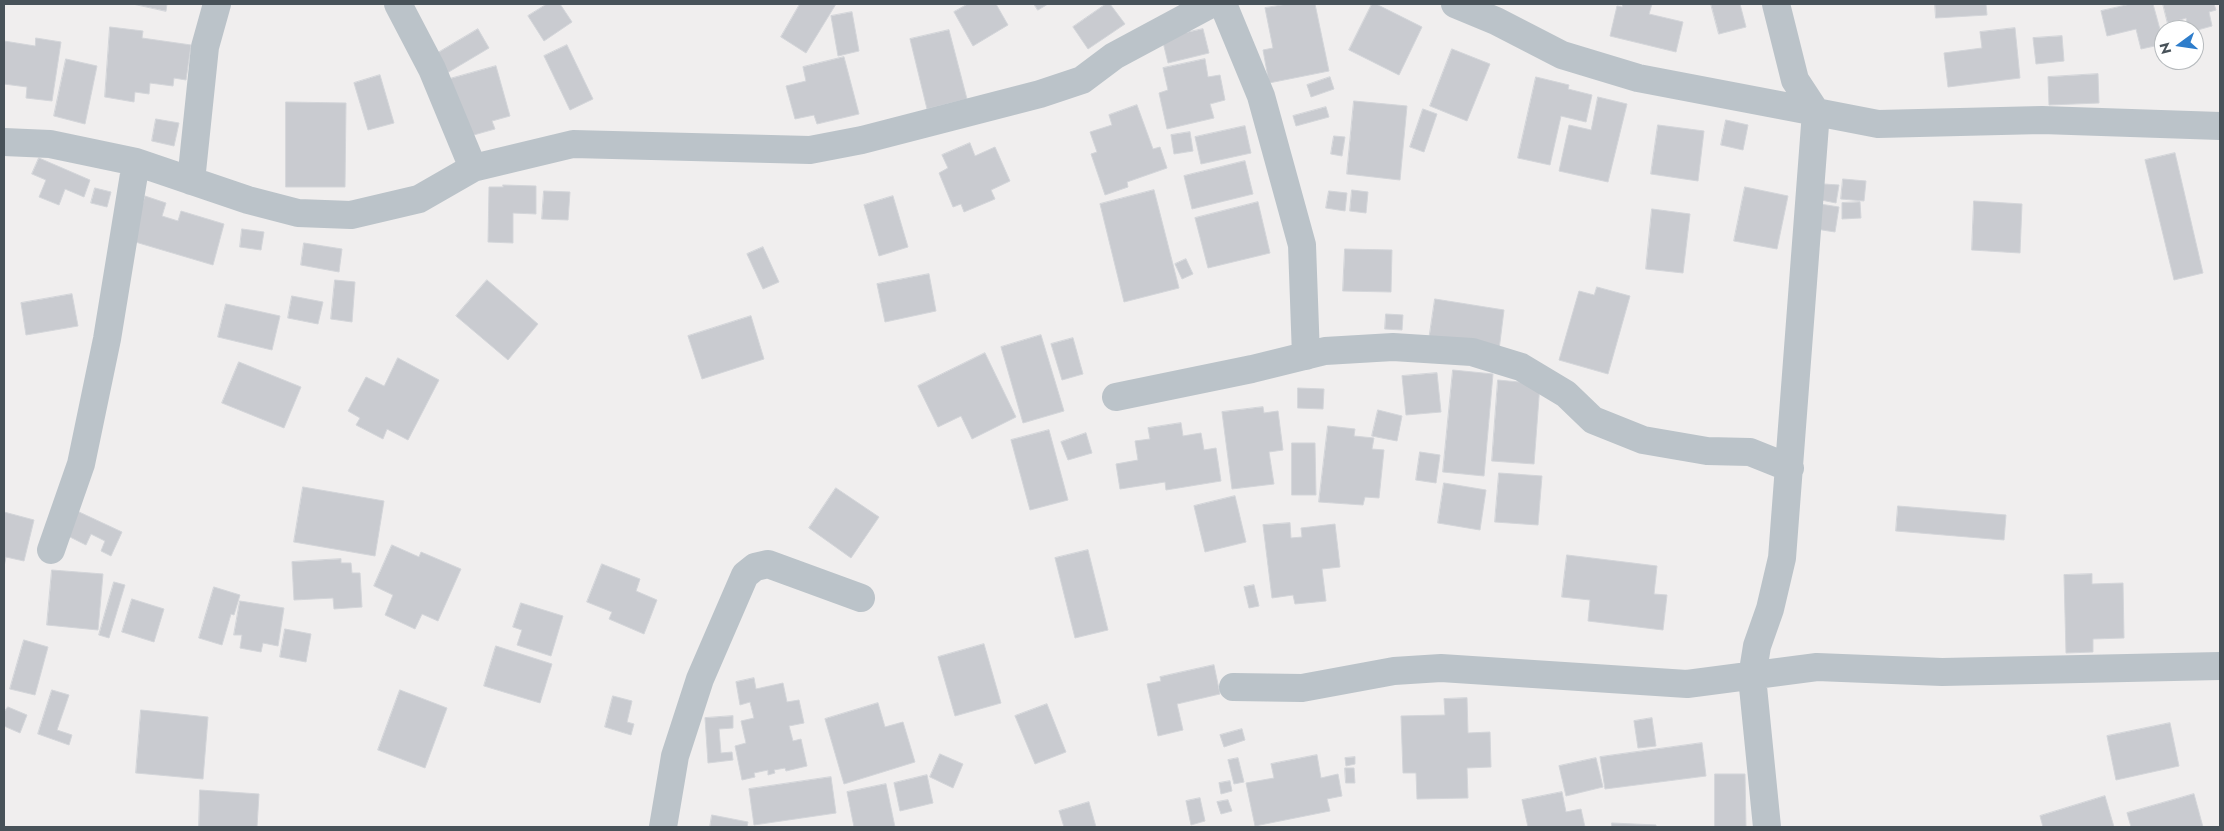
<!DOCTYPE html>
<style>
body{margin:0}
#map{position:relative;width:2224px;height:831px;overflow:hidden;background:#f0eeee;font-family:Jost,sans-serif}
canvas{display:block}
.frame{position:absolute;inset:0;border:5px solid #485259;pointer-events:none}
.north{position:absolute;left:2154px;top:20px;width:50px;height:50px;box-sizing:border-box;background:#fff;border:1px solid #b6babd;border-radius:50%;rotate:256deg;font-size:14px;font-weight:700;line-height:20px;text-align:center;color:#485259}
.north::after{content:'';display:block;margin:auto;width:18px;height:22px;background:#2e7dcb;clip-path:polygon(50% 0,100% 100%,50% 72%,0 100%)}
</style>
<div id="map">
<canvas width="2224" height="831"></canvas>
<div class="frame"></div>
<div class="north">N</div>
</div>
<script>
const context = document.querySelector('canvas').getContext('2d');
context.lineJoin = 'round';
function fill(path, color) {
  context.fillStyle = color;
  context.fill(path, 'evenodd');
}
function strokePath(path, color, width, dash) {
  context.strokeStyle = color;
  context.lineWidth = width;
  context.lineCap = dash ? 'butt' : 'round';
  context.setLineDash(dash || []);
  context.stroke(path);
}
const building = new Path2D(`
 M133,4H167L166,11Z
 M547,4H560L572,22L544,41L528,16Z
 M800,4H836L806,53L781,37Z
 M968,4H996L1008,25L973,46L954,12Z
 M1034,4H1048L1038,10Z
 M1106,4H1110L1125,24L1088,49L1073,27Z
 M1288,4H1315L1329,71L1269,83L1263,50L1273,48L1265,8Z
 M1372,4H1376L1422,27L1399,75L1349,50Z
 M1623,4H1652L1649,14L1683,22L1676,52L1610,36L1617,6L1622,7Z
 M1711,4H1740L1746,27L1719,34Z
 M1935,4H1986L1987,15L1936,18Z
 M2131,4H2153L2164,44L2141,49L2136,29L2107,36L2101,11Z
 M2163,4H2214L2216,10L2209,12L2212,26L2194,31L2189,30L2186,18L2168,24Z
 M852,12L859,51L838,56L831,16Z
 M110,27L143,31L142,38L191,45L186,80L174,78L173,86L150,83L149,94L135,92L134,102L105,97Z
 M2015,28L2020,78L1948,87L1944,53L1982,48L1980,32Z
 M478,29L489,48L442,76L431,57Z
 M1203,29L1209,53L1168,63L1162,38Z
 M949,30L967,99L927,109L910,39Z
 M2062,36L2064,61L2036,64L2033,38Z
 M36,38L61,42L52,101L26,98L27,87L4,84V41L35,46Z
 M567,45L593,99L570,110L544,56Z
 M1452,49L1490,64L1467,121L1430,106Z
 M844,57L859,114L817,124L814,115L795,119L786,86L806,81L803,67Z
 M66,59L97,66L85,124L54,116Z
 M1205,59L1208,77L1220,75L1225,100L1210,104L1214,118L1167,129L1159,93L1168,90L1163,68Z
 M496,66L510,116L492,121L495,129L463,138L446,80Z
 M2098,74L2099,103L2049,105L2048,77Z
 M380,75L394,123L368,130L354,83Z
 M1330,77L1334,89L1311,97L1307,85Z
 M1536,77L1569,85L1568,89L1592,95L1586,122L1561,116L1550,165L1518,158Z
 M1598,97L1627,104L1608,182L1559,171L1569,125L1591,130Z
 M1354,101L1407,106L1400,180L1347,174Z
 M286,102L346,103L345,187H286Z
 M1137,105L1153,149L1160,147L1167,168L1127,182L1128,187L1105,195L1091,154L1097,152L1090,132L1112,125L1109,115Z
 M1326,107L1329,117L1296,126L1293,116Z
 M1423,109L1437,114L1424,152L1410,147Z
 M156,119L179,123L174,146L152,141Z
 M1726,120L1748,125L1743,150L1721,145Z
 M1658,125L1704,131L1698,181L1651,174Z
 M1245,126L1251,153L1201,164L1195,137Z
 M1190,132L1193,151L1174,154L1171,135Z
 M1334,136L1345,137L1342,156L1331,154Z
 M970,143L975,156L995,147L1010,181L991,190L995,199L964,212L961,204L953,207L939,173L948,168L942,155Z
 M2175,153L2203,273L2174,280L2145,160Z
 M39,158L90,180L84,197L65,189L59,205L39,197L46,180L32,174Z
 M1245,161L1253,194L1192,209L1184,176Z
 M1843,179L1866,181L1864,201L1841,199Z
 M1824,184L1839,185L1836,203L1821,200Z
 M503,185L536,186V214L513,213V243L488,242L489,187H503Z
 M1745,187L1788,196L1777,249L1734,241Z
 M95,188L111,192L107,207L91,203Z
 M1154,190L1179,288L1124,302L1100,204Z
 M1352,190L1368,192L1366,213L1350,211Z
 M544,191L570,192L568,220L542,219Z
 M1329,191L1347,193L1345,211L1326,208Z
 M145,196L166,203L162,216L178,221L181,211L224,224L213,265L132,241Z
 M893,196L908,247L879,256L864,205Z
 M1974,201L2022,204L2020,253L1972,250Z
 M1258,202L1270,253L1208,268L1195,218Z
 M1860,202L1861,218L1842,219V203Z
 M1820,204L1839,207L1835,232L1816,229Z
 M1652,209L1690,214L1683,273L1646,269Z
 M242,229L264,232L261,250L240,247Z
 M304,243L342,249L339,272L301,265Z
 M763,247L779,282L763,289L747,254Z
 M1345,249L1392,250L1391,292L1343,291Z
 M1186,259L1193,274L1182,279L1175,264Z
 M929,274L936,311L885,322L877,284Z
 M335,280L355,282L352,322L331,319Z
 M487,280L538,324L508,360L456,316Z
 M1597,287L1630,296L1608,374L1559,360L1579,291L1594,295Z
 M72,294L78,326L26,335L21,303Z
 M292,296L323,302L318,324L288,318Z
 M1435,299L1504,310L1499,350L1429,340Z
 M226,304L280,316L272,350L218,337Z
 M1386,314L1403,315L1402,330L1385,329Z
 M751,316L764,359L702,379L688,336Z
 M1041,335L1064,411L1023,423L1001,347Z
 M1073,338L1083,374L1062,380L1051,344Z
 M985,353L1016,417L972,439L961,416L938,427L918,386Z
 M398,358L439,380L408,440L387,429L383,439L356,425L360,418L348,411L366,377L384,386Z
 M239,362L301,387L284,428L222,403Z
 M1453,370L1493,374L1484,476L1443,472Z
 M1437,373L1441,412L1406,415L1402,376Z
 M1498,380L1540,384L1534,464L1492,461Z
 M1298,388L1324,389L1323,409L1298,408Z
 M1263,407L1264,413L1278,411L1283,450L1269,452L1274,484L1232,489L1222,412Z
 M1378,410L1402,416L1397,441L1372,436Z
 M1181,423L1183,436L1201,433L1204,450L1216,448L1221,481L1166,490L1165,482L1120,489L1116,464L1138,460L1135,441L1150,439L1148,428Z
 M1328,426L1355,429L1354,436L1374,438L1372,449L1384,450L1379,498L1365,497L1363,505L1319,502Z
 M1049,430L1068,500L1030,510L1011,440Z
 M1086,433L1092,453L1068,460L1061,442Z
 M1292,443H1315L1316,495H1292Z
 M1420,452L1440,455L1436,483L1416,480Z
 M1499,473L1542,476L1538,525L1495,522Z
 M1444,483L1486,490L1480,530L1438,523Z
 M303,487L384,501L375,556L294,542Z
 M836,488L879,517L851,558L809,528Z
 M1235,496L1246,542L1205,552L1194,506Z
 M1898,506L2006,515L2004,540L1896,531Z
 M77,511L122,532L111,556L101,551L105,541L91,534L86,545L66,535Z
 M4,512L34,520L24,561L6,557L4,567Z
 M1290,523L1291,538L1302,537L1301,528L1335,524L1340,567L1322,569L1326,601L1295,604L1293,595L1272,598L1263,525Z
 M392,545L419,557L421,552L461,569L438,621L422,614L415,629L385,615L393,595L374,586Z
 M1088,550L1108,630L1075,638L1055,558Z
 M1567,555L1657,566L1654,594L1667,595L1663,630L1588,621L1590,600L1562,597Z
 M341,559V563H351L352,573H360L362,607L334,609L333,598L294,600L292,562Z
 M602,564L640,579L636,591L657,600L644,634L609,619L612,612L587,602Z
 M52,570L103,574L98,630L47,625Z
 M2092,574V584L2123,583L2124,638L2093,639V652L2066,653L2064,575Z
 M114,582L125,585L109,638L99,635Z
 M1254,585L1259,606L1249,608L1244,587Z
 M214,587L240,595L234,615L231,614L222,645L199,638Z
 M132,599L164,609L154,642L122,632Z
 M240,601L284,608L278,646L263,643L261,652L240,648L242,635H234Z
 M521,603L563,616L551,656L517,645L522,630L513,627Z
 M285,629L311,634L306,662L280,657Z
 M24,640L48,647L35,695L10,689Z
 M984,644L1001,703L955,716L938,657Z
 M496,646L552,664L540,703L484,686Z
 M1214,665L1220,694L1177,704L1183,730L1158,736L1147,684L1161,681L1160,677Z
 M754,678L756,689L783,683L787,702L799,700L804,723L789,726L793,741L801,739L807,766L786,771L785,768L774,770L775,773L768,775V770L754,773L755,777L742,780L735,746L746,743L741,721L754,718L750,702L740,705L736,682Z
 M52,690L69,695L57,730L72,735L69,745L38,734Z
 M400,690L447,708L425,768L378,750Z
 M613,696L632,701L627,722L634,724L631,735L605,727Z
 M1467,698L1468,733L1490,732L1491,767L1467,768L1468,798L1417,799L1416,773H1403L1401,716L1445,715L1444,699Z
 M878,703L885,727L903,722L915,762L844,784L825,719Z
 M1047,704L1066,752L1035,764L1015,716Z
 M8,707L27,715L20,733L4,726V712Z
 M141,710L208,717L203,779L136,773Z
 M733,716V728L719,729L721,753L732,752L733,760L708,763L705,718Z
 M1652,718L1656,746L1638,748L1634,721Z
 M2170,723L2179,766L2116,780L2107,736Z
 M1242,729L1245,740L1224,747L1220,735Z
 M1702,743L1706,776L1605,789L1600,757Z
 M940,754L963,764L953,788L930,777Z
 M1317,755L1321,778L1338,774L1342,796L1327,799L1330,811L1255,826L1246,783L1274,778L1271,764Z
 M1355,757V764L1346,766L1345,758Z
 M1238,758L1244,782L1234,784L1228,760Z
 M1596,758L1603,787L1566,796L1559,766Z
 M1345,768H1354L1355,783H1346Z
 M1715,774H1745L1746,827H1715Z
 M927,775L933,803L900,811L894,783Z
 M831,777L836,813L754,825L749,789Z
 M1230,781L1232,791L1221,794L1219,783Z
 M886,784L895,827H854L847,792Z
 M200,790L259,794L257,827H199Z
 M1562,792L1566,812L1581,809L1585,827H1528L1522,800Z
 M2194,794L2203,827H2131L2127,813Z
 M2105,796L2114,827H2043L2040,816Z
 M1200,798L1205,821L1191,825L1186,801Z
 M1228,800L1232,811L1221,814L1217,802Z
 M1089,802L1096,827H1064L1059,811Z
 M712,815L748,822L747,827H710Z
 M1612,823L1656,825V827H1612Z`);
fill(building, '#c9cbd0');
strokePath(building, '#d3d5d9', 1);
strokePath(new Path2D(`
 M398,4L432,69L473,168
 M1223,4L1261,96L1302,245L1306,356
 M1455,4L1496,21L1562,55L1638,78L1816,112L1782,558L1770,609L1757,646L1752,677L1767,827
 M1776,4L1795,80L1816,112L1878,124L2042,120L2220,126
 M4,142L50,144L136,162L248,200L298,213L351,215L419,199L473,168L573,144L810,150L862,140L1040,94L1082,80L1114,56L1211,4
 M191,181L205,47L217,4
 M1116,397L1252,369L1325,351L1393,347L1472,352L1521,367L1566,394L1593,420L1643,440L1707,451L1750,452L1790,468
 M51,550L81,464L107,339L136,162
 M1233,687L1302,688L1394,671L1441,668L1687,684L1817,667L1942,672L2220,666
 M663,827L675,756L700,679L745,575L755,567L768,564L861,598`), '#bbc3c9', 28);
</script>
